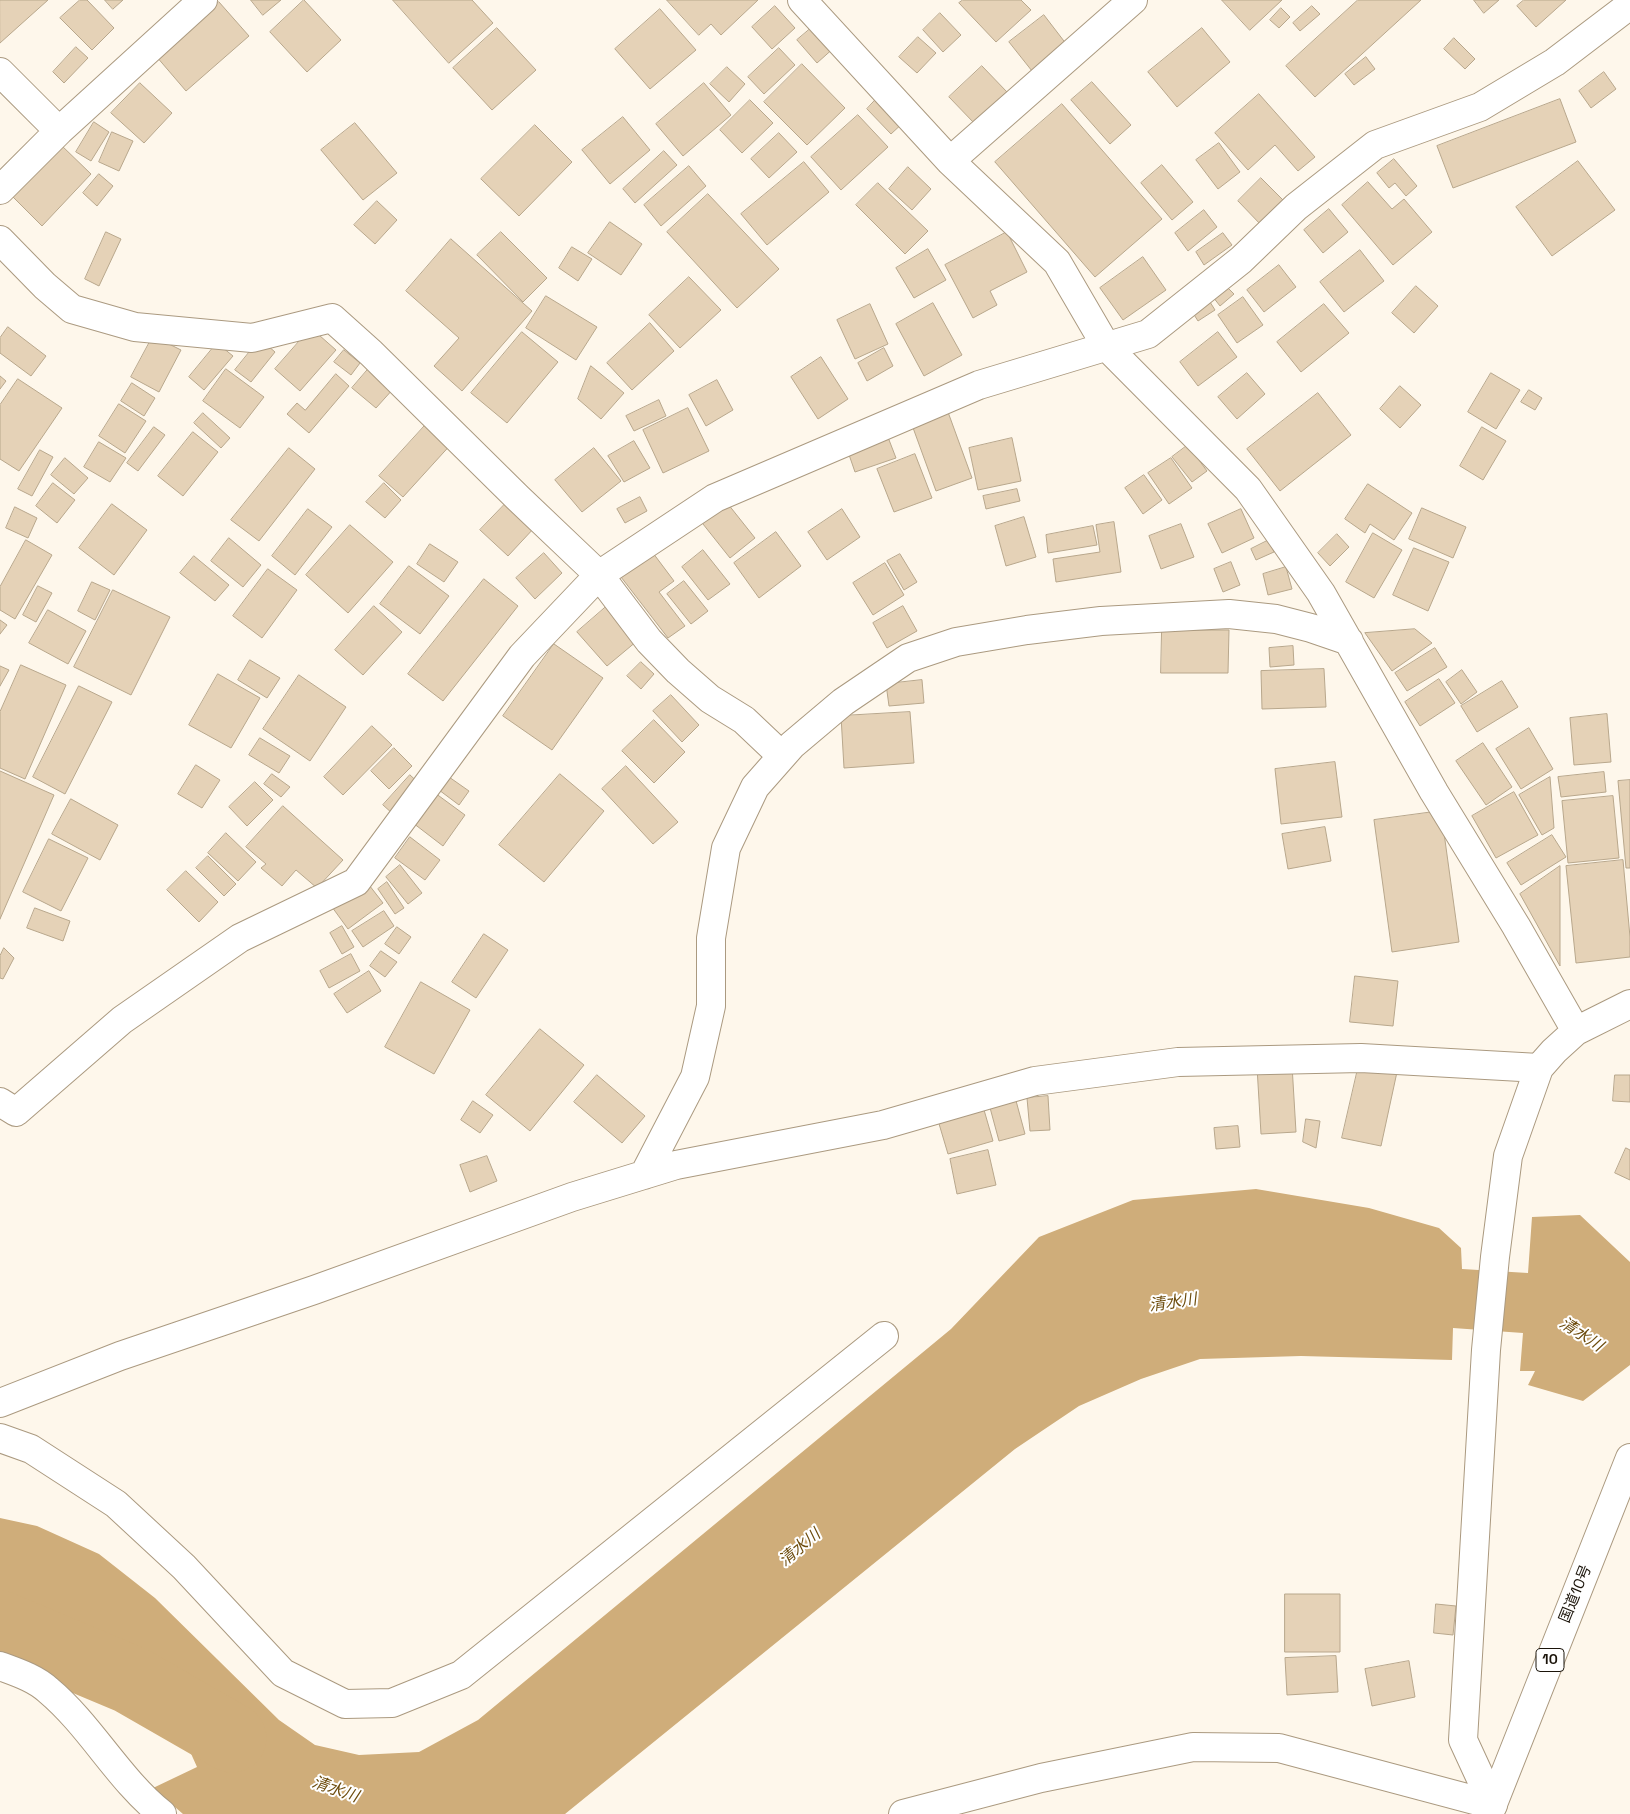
<!DOCTYPE html>
<meta charset="utf-8">
<style>
body{margin:0}
canvas{display:block;background:#fef7eb}
</style>
<canvas width="1630" height="1814"></canvas>
<script>
const context = document.querySelector('canvas').getContext('2d');
context.lineJoin = 'round';
function fill(path, color) {
  context.fillStyle = color;
  context.fill(path, 'evenodd');
}
function strokePath(path, color, width, dash) {
  context.strokeStyle = color;
  context.lineWidth = width;
  context.lineCap = dash ? 'butt' : 'round';
  context.setLineDash(dash || []);
  context.stroke(path);
}
function label(font, color, halo, rows, align = 'center') {
  context.font = font + ' "Space Grotesk","Noto Sans JP",sans-serif';
  context.lineWidth = 4;
  context.setLineDash([]);
  context.textBaseline = 'middle';
  context.strokeStyle = halo;
  context.fillStyle = color;
  for (const [text, x, y, turn = 0] of rows) {
    context.save();
    context.translate(x, y);
    context.rotate((+turn || 0) * Math.PI / 180);
    context.textAlign = isNaN(turn) ? turn : align;
    if (halo) context.strokeText(text, 0, 0);
    context.fillText(text, 0, 0);
    context.restore();
  }
}
fill(new Path2D(`
 M1256,1189L1369,1208L1439,1228L1461,1248L1462,1269L1528,1273L1532,1217L1580,1215L1630,1262V1365L1583,1401L1528,1385L1535,1371H1520L1523,1333L1453,1328L1452,1360L1301,1356L1200,1359L1141,1379L1079,1406L1015,1449L565,1814H183L153,1788L197,1767L180,1729L126,1660L80,1632L20,1614L0,1617V1518L37,1526L99,1554L155,1598L279,1720L315,1745L359,1755L419,1752L478,1720L951,1329L1039,1237L1133,1200Z`), '#cfad7a');
strokePath(new Path2D(`
 M0,1625L131,1680L232,1738`), '#cfad7a', 69);
const building = new Path2D(`
 M0,0H48L0,43Z
 M80,0H87L114,28L92,50L60,18Z
 M105,0H123L113,9Z
 M251,0H281L263,15Z
 M304,0L341,40L307,72L270,32Z
 M393,0H472L493,23L449,63Z
 M667,0H758L721,35L711,24L699,35Z
 M963,0H1021L1031,10L996,42L959,3Z
 M1222,0H1282L1250,30Z
 M1358,0H1421L1315,97L1286,66Z
 M1474,0H1499L1484,13Z
 M1524,0H1566L1536,27L1517,6Z
 M219,2L249,36L186,91L156,56Z
 M775,6L795,28L772,49L752,27Z
 M1312,6L1320,14L1300,31L1293,23Z
 M1281,8L1290,17L1279,28L1270,20Z
 M660,9L696,50L650,89L615,49Z
 M940,13L961,35L943,52L923,30Z
 M1044,15L1067,45L1032,71L1009,42Z
 M816,24L836,46L817,63L797,40Z
 M497,28L536,70L492,110L453,68Z
 M1202,28L1230,62L1177,107L1148,72Z
 M918,37L936,53L917,73L899,57Z
 M1454,38L1475,59L1465,69L1444,49Z
 M76,47L88,58L64,83L53,72Z
 M779,48L795,65L764,94L748,77Z
 M1366,57L1375,69L1354,85L1345,74Z
 M802,64L845,108L807,145L764,102Z
 M982,66L1007,92L974,123L949,97Z
 M727,67L745,84L729,102L710,84Z
 M1604,72L1616,89L1591,108L1579,91Z
 M1092,82L1131,125L1110,144L1071,100Z
 M140,83L172,113L144,143L111,113Z
 M704,83L731,115L683,156L656,124Z
 M1259,94L1315,157L1298,171L1275,145L1248,170L1215,133Z
 M880,95L905,121L891,134L867,109Z
 M1560,99L1576,142L1453,188L1437,146Z
 M750,100L773,123L742,153L720,130Z
 M1062,104L1162,219L1095,277L995,162Z
 M858,115L888,147L841,190L811,157Z
 M623,117L650,150L610,184L582,150Z
 M94,122L109,132L91,161L76,152Z
 M355,123L397,173L363,200L321,150Z
 M535,125L572,162L519,216L481,179Z
 M112,132L133,141L119,171L99,162Z
 M779,133L797,152L769,178L751,159Z
 M1219,143L1240,172L1218,189L1196,160Z
 M60,144L91,174L42,226L12,196Z
 M664,151L677,165L635,203L623,189Z
 M1394,159L1417,186L1406,196L1395,183L1389,188L1377,173Z
 M1578,161L1615,210L1552,256L1516,207Z
 M804,162L829,192L767,245L741,214Z
 M1162,165L1193,202L1172,220L1141,183Z
 M689,166L706,186L661,226L644,205Z
 M908,167L931,189L912,210L889,189Z
 M99,174L113,186L97,206L83,193Z
 M1261,178L1286,203L1262,226L1238,201Z
 M1368,182L1392,209L1404,199L1432,232L1393,265L1342,205Z
 M878,183L928,231L905,254L856,205Z
 M708,194L779,269L737,308L667,232Z
 M377,201L397,220L375,244L354,225Z
 M1329,209L1348,232L1323,253L1304,230Z
 M1204,210L1217,227L1188,251L1175,233Z
 M610,222L642,244L621,275L588,253Z
 M106,232L121,239L99,286L85,279Z
 M501,232L547,278L523,302L477,255Z
 M1007,232L1027,272L990,291L997,305L973,318L945,265Z
 M1223,233L1232,245L1204,265L1196,252Z
 M451,239L532,311L462,391L434,366L459,338L406,291Z
 M572,247L592,259L578,281L559,268Z
 M928,249L946,280L914,298L896,268Z
 M1360,250L1384,281L1344,312L1320,282Z
 M1143,257L1166,290L1123,320L1100,288Z
 M1279,265L1296,287L1264,312L1247,290Z
 M689,277L721,310L680,348L649,315Z
 M1226,286L1234,294L1220,306L1213,297Z
 M1416,286L1438,306L1414,333L1392,313Z
 M546,296L597,327L576,360L526,328Z
 M1243,297L1263,325L1237,343L1218,315Z
 M1210,302L1215,310L1198,321L1193,313Z
 M933,303L962,355L924,376L896,324Z
 M870,304L888,344L855,359L837,320Z
 M1324,304L1349,333L1301,372L1277,342Z
 M650,323L674,351L632,390L607,363Z
 M8,327L46,356L31,376L0,353V338Z
 M311,328L336,350L300,391L275,369Z
 M522,332L558,362L507,423L471,393Z
 M1218,332L1237,357L1198,386L1180,362Z
 M153,336L181,350L159,392L131,377Z
 M260,339L275,352L251,382L235,370Z
 M217,343L233,356L204,390L189,377Z
 M884,348L893,366L867,381L858,363Z
 M344,350L360,363L351,375L334,362Z
 M821,357L848,399L818,419L791,377Z
 M591,366L624,393L601,419L578,399Z
 M370,367L394,388L376,408L352,388Z
 M226,369L264,397L240,428L203,401Z
 M1247,373L1265,394L1237,419L1218,397Z
 M1491,373L1520,390L1496,429L1468,412Z
 M336,374L349,386L309,433L287,414L297,403L305,410Z
 M0,376L6,381L0,389Z
 M18,379L62,408L19,471L0,459V405Z
 M717,380L733,410L706,426L689,395Z
 M132,383L155,398L144,416L121,401Z
 M1400,386L1421,405L1400,428L1380,409Z
 M1529,390L1542,398L1535,410L1521,402Z
 M1318,393L1351,435L1280,491L1247,449Z
 M659,400L666,416L634,431L626,416Z
 M119,404L146,421L125,453L99,436Z
 M688,408L709,451L663,473L643,430Z
 M948,412L972,478L936,491L912,425Z
 M203,413L230,438L221,448L194,423Z
 M430,420L454,441L403,497L379,476Z
 M154,427L165,435L138,471L127,463Z
 M1482,427L1506,441L1483,480L1460,466Z
 M193,432L218,452L183,496L158,476Z
 M886,432L896,458L855,472L846,446Z
 M1012,438L1021,481L978,490L969,448Z
 M634,441L650,468L624,482L608,456Z
 M99,442L126,458L110,482L84,467Z
 M1188,445L1207,471L1192,482L1172,457Z
 M289,448L315,469L259,541L231,520Z
 M594,448L621,481L582,512L555,480Z
 M40,450L53,457L32,496L18,489Z
 M915,454L932,498L894,512L877,469Z
 M65,458L88,478L74,494L51,475Z
 M1171,458L1192,488L1169,504L1148,473Z
 M1144,475L1162,500L1143,514L1125,488Z
 M53,483L75,500L57,523L36,506Z
 M384,483L401,500L385,518L366,502Z
 M1368,484L1412,513L1394,540L1370,524L1365,533L1345,519Z
 M1017,489L1020,501L986,509L983,496Z
 M640,497L647,511L625,523L617,509Z
 M724,499L755,538L730,558L699,519Z
 M508,501L535,527L508,556L480,530Z
 M112,504L147,530L114,575L79,548Z
 M15,507L37,518L28,538L6,528Z
 M1422,508L1466,527L1453,558L1409,539Z
 M308,509L332,527L295,575L272,556Z
 M842,509L860,537L827,560L808,532Z
 M1241,509L1254,538L1222,553L1208,524Z
 M1024,517L1036,557L1006,566L995,526Z
 M1114,522L1121,572L1056,582L1053,559L1100,552L1096,525Z
 M1181,524L1194,557L1161,569L1149,536Z
 M350,525L393,562L348,613L306,575Z
 M1093,526L1097,545L1048,553L1046,535Z
 M776,532L801,566L759,598L734,563Z
 M1373,533L1402,550L1374,598L1346,582Z
 M1337,534L1349,547L1330,566L1318,553Z
 M229,538L261,565L243,587L211,561Z
 M26,540L52,555L15,619L0,610V587Z
 M1269,540L1274,552L1256,560L1251,549Z
 M430,544L458,562L444,582L417,564Z
 M1414,548L1449,562L1428,611L1393,595Z
 M703,550L730,584L708,600L682,567Z
 M544,553L562,573L535,599L516,578Z
 M653,553L674,581L659,592L685,626L668,638L621,577Z
 M900,554L917,582L904,590L887,561Z
 M194,556L229,585L215,601L180,573Z
 M1231,562L1240,585L1223,592L1214,569Z
 M885,563L904,595L873,615L853,583Z
 M409,566L449,596L420,634L380,604Z
 M1286,567L1292,589L1268,595L1263,574Z
 M268,569L297,590L262,638L233,616Z
 M484,579L518,606L443,701L408,674Z
 M684,581L708,611L691,624L667,594Z
 M92,582L110,590L95,620L78,611Z
 M38,586L52,593L36,622L23,615Z
 M113,590L170,617L131,695L74,667Z
 M374,606L402,632L363,675L335,650Z
 M607,606L637,641L607,666L577,632Z
 M903,606L917,631L887,648L873,623Z
 M48,610L86,631L68,664L29,643Z
 M0,620L7,625L0,634Z
 M1415,629L1432,643L1392,671L1365,633Z
 M1162,630H1229L1228,673H1161Z
 M554,644L603,678L552,750L503,716Z
 M1293,646L1294,665L1270,667L1269,648Z
 M1435,648L1447,667L1407,691L1395,673Z
 M250,660L280,678L267,698L238,680Z
 M641,662L654,674L641,689L627,676Z
 M21,665L66,685L25,779L0,768V712Z
 M0,666L9,670L0,686Z
 M1324,669L1326,707L1262,709L1261,671Z
 M1462,670L1477,692L1461,704L1446,682Z
 M218,674L260,698L231,748L189,725Z
 M299,675L346,707L310,761L263,729Z
 M1439,679L1455,703L1420,726L1405,702Z
 M922,680L924,703L889,706L886,684Z
 M1502,681L1518,707L1477,732L1461,706Z
 M79,686L112,702L65,794L33,777Z
 M671,695L699,725L682,742L653,711Z
 M910,712L914,763L844,768L841,716Z
 M1607,714L1611,762L1574,765L1570,718Z
 M654,720L685,752L654,783L622,751Z
 M372,726L392,745L343,795L324,777Z
 M1529,728L1553,769L1521,789L1496,749Z
 M260,738L290,756L279,773L249,755Z
 M1483,743L1512,787L1486,805L1456,761Z
 M394,748L412,766L389,789L371,771Z
 M1335,762L1342,817L1281,824L1275,769Z
 M196,765L220,780L202,808L178,794Z
 M626,766L678,822L653,844L602,789Z
 M0,771L54,795L0,919Z
 M1604,772L1606,792L1561,797L1558,777Z
 M272,774L290,787L281,797L264,784Z
 M560,774L604,811L544,882L499,845Z
 M410,775L421,785L393,814L383,805Z
 M449,777L469,791L459,805L439,790Z
 M1550,777L1554,828L1542,835L1519,795Z
 M1630,780V868H1626L1618,781Z
 M255,782L273,800L247,826L229,807Z
 M1514,792L1538,835L1496,858L1472,816Z
 M435,793L465,815L443,846L413,823Z
 M1613,796L1619,858L1568,863L1562,801Z
 M71,799L118,825L100,860L52,834Z
 M283,806L343,860L317,888L296,870L282,886L261,868L266,864L246,847Z
 M1441,811L1459,942L1392,952L1374,820Z
 M1325,827L1331,861L1288,869L1282,834Z
 M226,833L256,862L238,881L208,853Z
 M1552,835L1566,857L1521,885L1507,863Z
 M410,837L440,860L425,880L395,858Z
 M49,839L88,858L61,911L23,892Z
 M208,856L236,884L224,896L196,868Z
 M1623,860L1630,937V957L1576,963L1566,866Z
 M400,865L422,893L408,904L386,877Z
 M1560,866V966L1520,894Z
 M186,871L218,902L199,922L167,890Z
 M366,881L383,903L348,929L332,907Z
 M387,882L404,908L395,914L378,889Z
 M35,908L70,921L63,941L27,928Z
 M384,911L394,926L363,947L352,931Z
 M342,926L354,947L342,954L330,933Z
 M397,927L411,937L399,954L385,944Z
 M484,934L508,950L476,998L452,982Z
 M4,948L14,958L3,979L0,978V956Z
 M381,951L397,962L385,977L370,966Z
 M351,954L360,971L329,988L320,971Z
 M369,971L381,991L347,1013L334,994Z
 M1355,976L1398,981L1393,1026L1350,1022Z
 M421,982L470,1010L434,1074L385,1047Z
 M540,1029L584,1065L530,1131L486,1095Z
 M1359,1064L1397,1072L1381,1146L1342,1138Z
 M1292,1065L1296,1132L1261,1134L1257,1067Z
 M597,1075L645,1116L622,1143L574,1102Z
 M1615,1075H1630V1102L1613,1101Z
 M1048,1096L1050,1130L1030,1131L1027,1098Z
 M1015,1097L1025,1134L999,1141L989,1104Z
 M473,1101L493,1115L480,1133L461,1120Z
 M982,1103L993,1141L948,1154L937,1117Z
 M1306,1119L1320,1121L1316,1148L1303,1142Z
 M1238,1126L1240,1147L1216,1149L1214,1128Z
 M1626,1148L1630,1150V1180L1615,1173Z
 M988,1150L996,1185L957,1194L950,1159Z
 M487,1156L497,1181L470,1192L460,1165Z
 M1285,1594H1340V1652H1285Z
 M1436,1604L1456,1606L1453,1635L1434,1633Z
 M1336,1656L1338,1692L1287,1695L1285,1658Z
 M1409,1661L1415,1697L1372,1706L1365,1669Z`);
fill(building, '#e5d2b7');
strokePath(building, '#b8a78c', 1);
const street = new Path2D(`
 M802,0L950,161L1057,262L1106,346L1248,489L1321,593L1434,792L1516,926L1576,1031
 M0,72L59,131
 M950,161L1133,0
 M0,190L59,131L203,0
 M0,240L45,286L72,309L135,327L252,338L332,318L371,353L518,498L599,575L649,641L678,671L710,699L744,720L782,756
 M0,1102L16,1112L122,1020L240,938L356,882L522,656L599,575L715,498L979,385L1148,334L1241,260L1296,207L1375,145L1480,107L1555,62L1630,5
 M644,1175L695,1077L711,1006V938L726,848L755,787L792,745L843,702L908,658L956,642L1027,630L1101,621L1229,614L1276,619L1311,628L1349,641
 M0,1403L120,1356L314,1290L572,1197L676,1165L883,1125L1035,1081L1178,1062L1361,1058L1539,1068
 M0,1438L31,1449L116,1504L184,1567L283,1673L345,1704L392,1703L461,1675L884,1336
 M0,1666C16,1672 35,1678 48,1690C91,1726 118,1779 162,1814
 M1493,1805L1463,1740L1486,1350L1495,1257L1508,1156L1539,1068L1554,1051L1576,1031L1630,1004
 M903,1814L1041,1778L1193,1747L1279,1748L1493,1805`);
const highway = new Path2D(`
 M1489,1814L1630,1458`);
strokePath(street, '#ab9a80', 30);
strokePath(highway, '#ab9a80', 30);
strokePath(street, '#fff', 28);
strokePath(highway, '#fff', 28);
for (const [x, y, w] of [
 [1550,1660,28]
]) {
  const box = new Path2D();
  box.roundRect(x - w / 2, y - 11.5, w, 23, 4);
  context.fillStyle = '#fff';
  context.fill(box);
  strokePath(box, '#1b140a', 1);
}
label('bold 14px', '#1b140a', null, [
 ["10",1550,1660]
]);
label('15px', '#1b140a', '#fff', [
 ["国道10号",1576,1594,-68]
]);
label('italic 16px', '#6d4c0d', '#fff', [
 ["清水川",1173,1303,-8],
 ["清水川",1581,1335,33],
 ["清水川",800,1548,-40],
 ["清水川",335,1790,19]
]);
</script>
